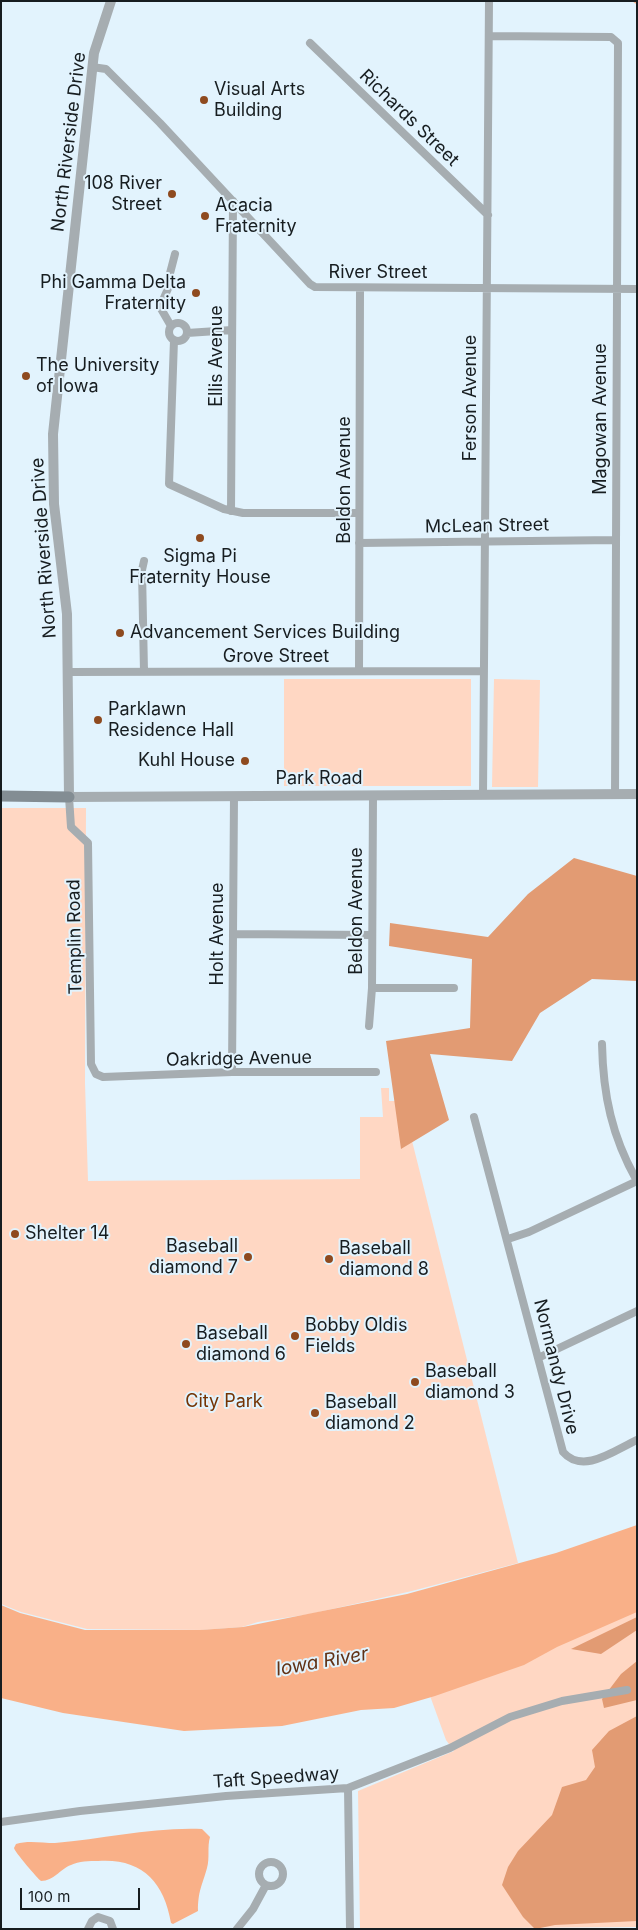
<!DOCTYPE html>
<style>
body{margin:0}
#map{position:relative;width:638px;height:1930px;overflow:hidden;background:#e2f3fd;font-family:Inter,sans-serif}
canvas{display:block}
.frame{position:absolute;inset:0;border:2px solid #171d20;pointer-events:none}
.scale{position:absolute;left:20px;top:1888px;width:120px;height:22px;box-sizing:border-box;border:2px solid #171d20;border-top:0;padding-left:6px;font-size:15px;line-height:18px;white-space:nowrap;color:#171d20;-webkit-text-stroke:4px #e2f3fd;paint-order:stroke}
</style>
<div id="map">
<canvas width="638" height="1930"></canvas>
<div class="frame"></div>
<div class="scale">100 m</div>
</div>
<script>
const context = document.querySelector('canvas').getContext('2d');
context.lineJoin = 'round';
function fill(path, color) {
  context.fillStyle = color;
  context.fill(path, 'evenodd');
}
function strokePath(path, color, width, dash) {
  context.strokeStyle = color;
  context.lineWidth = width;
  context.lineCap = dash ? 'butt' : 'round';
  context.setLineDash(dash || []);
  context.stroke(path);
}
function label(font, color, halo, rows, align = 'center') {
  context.font = font + ' Inter,sans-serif';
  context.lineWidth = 4;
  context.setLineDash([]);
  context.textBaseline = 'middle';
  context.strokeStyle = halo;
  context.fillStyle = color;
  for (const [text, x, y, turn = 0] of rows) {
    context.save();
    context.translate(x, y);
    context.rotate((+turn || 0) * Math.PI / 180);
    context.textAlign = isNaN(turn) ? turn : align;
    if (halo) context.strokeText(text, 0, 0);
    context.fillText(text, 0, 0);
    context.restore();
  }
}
fill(new Path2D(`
 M284,679H471V786H284Z
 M494,679L540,680L538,787H492Z
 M1,808H86L85,1083L88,1181L360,1179V1117H383L381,1088H389V1101H402L518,1563L412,1591L310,1614L258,1622L242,1627L201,1630L87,1629L21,1612L1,1604Z
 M637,1609V1927L360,1929L358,1791L454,1751L446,1740L429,1693Z`), '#ffd7c3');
fill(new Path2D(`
 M574,858L637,876V981L592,979L540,1013L512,1061L430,1054L449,1120L401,1149L386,1041L470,1028L472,959L389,946L390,923L488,937L528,894Z
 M637,1617V1630L601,1654L571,1649Z
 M637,1661V1700L604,1708L602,1699L621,1674Z
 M637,1716V1921L555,1925L535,1929L523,1917L502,1885L508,1867L518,1851L552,1815L562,1787L586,1780L595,1767L592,1750L609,1731Z`), '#e29b73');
fill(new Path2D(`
 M637,1525V1612L557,1647L524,1665L435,1696L394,1708L361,1710L282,1726L184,1731L63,1713L1,1698V1605L20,1613L85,1630H200L243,1627L407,1594L556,1553Z
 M202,1829L210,1837C207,1847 210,1858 207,1868C202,1886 198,1891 198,1911L173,1924L171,1923C164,1881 141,1858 98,1861C89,1861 79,1861 71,1865C60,1869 54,1881 41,1881C38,1879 14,1851 14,1848L16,1844C28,1840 42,1843 55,1843C104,1839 152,1827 202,1829Z`), '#f9b088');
strokePath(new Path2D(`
 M634,1L637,3`), '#f9b088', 2.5);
strokePath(new Path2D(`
 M489,36L611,37L618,43L615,794
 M310,43L488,215
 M92,67L106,69L160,123L310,284L315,287L637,289
 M169 332a9 9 0 1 1 18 0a9 9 0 1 1-18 0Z
 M171,326L160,307L170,284L168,281L175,254
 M187,333L232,330
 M174,340L169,484L224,509L243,513H359
 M231,511L233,201
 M359,543L616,540
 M359,671L360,288
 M68,672L484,671
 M144,672L142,570L144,561
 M483,795L489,1
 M69,797L71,827L88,843L91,1064L96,1074L103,1077L232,1072H376
 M233,934L372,935
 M372,988H454
 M369,1026L372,988L373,796
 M602,1044C603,1095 612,1137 637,1181
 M232,1072L234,796
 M474,1117L563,1452C583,1475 615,1450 637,1440
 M508,1239L529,1232L637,1181
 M538,1358L637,1311
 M348,1788L350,1929
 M1,1822L80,1811L226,1796L348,1788L450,1748L510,1717L562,1701L627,1690
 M259 1874a12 12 0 1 1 24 0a12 12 0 1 1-24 0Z
 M88,1929L92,1921L98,1917L110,1921L113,1929
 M237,1929L253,1909L266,1885`), '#a6adb1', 8);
strokePath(new Path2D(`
 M111,1L94,53L92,71L53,434L54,504L67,614L69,797L637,794`), '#a6adb1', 10);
strokePath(new Path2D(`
 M1,796L69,797`), '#838d93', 11);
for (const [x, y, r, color] of [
 [204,100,5,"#8e4a1f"],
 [172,194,5,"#8e4a1f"],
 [205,216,5,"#8e4a1f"],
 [196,293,5,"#8e4a1f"],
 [26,376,5,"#8e4a1f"],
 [200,538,5,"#8e4a1f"],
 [120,633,5,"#8e4a1f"],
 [98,720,5,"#8e4a1f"],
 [245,761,5,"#8e4a1f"],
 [15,1234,5,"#8e4a1f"],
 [248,1257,5,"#8e4a1f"],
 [329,1259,5,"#8e4a1f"],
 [295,1336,5,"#8e4a1f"],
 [186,1344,5,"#8e4a1f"],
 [415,1382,5,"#8e4a1f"],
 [315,1413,5,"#8e4a1f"]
]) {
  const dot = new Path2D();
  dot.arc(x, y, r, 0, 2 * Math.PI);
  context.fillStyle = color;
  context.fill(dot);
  strokePath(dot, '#e2f3fd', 2);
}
label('18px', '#171d20', '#e2f3fd', [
 ["Visual Arts",214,90],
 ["Building",214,111],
 ["108 River",162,184,"right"],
 ["Street",162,205,"right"],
 ["Acacia",215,206],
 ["Fraternity",215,227],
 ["Phi Gamma Delta",186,283,"right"],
 ["Fraternity",186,304,"right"],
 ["The University",36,366],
 ["of Iowa",36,387],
 ["Sigma Pi",200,557,"center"],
 ["Fraternity House",200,578,"center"],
 ["Advancement Services Building",130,633],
 ["Parklawn",108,710],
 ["Residence Hall",108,731],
 ["Kuhl House",235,761,"right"],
 ["Shelter 14",25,1234],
 ["Baseball",238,1247,"right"],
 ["diamond 7",238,1268,"right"],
 ["Baseball",339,1249],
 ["diamond 8",339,1270],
 ["Bobby Oldis",305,1326],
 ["Fields",305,1347],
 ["Baseball",196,1334],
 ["diamond 6",196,1355],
 ["Baseball",425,1372],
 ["diamond 3",425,1393],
 ["Baseball",325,1403],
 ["diamond 2",325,1424]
], 'left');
label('18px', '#171d20', '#e2f3fd', [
 ["Richards Street",409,118,44],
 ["North Riverside Drive",69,142,-83],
 ["River Street",378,273],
 ["Ellis Avenue",217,356,-90],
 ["Ferson Avenue",471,398,-90],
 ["Magowan Avenue",601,419,-90],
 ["Beldon Avenue",345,480,-90],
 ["McLean Street",487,526,-1],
 ["North Riverside Drive",44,548,-94],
 ["Grove Street",276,657],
 ["Park Road",319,779],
 ["Beldon Avenue",357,911,-90],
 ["Holt Avenue",218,934,-90],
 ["Templin Road",75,937,-91],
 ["Oakridge Avenue",239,1059,-1],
 ["Normandy Drive",556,1367,76],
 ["Taft Speedway",276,1778,-4]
]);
label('18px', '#743303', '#e2f3fd', [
 ["City Park",224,1402]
]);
label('italic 19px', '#613216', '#e2f3fd', [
 ["Iowa River",322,1662,-10]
]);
</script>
